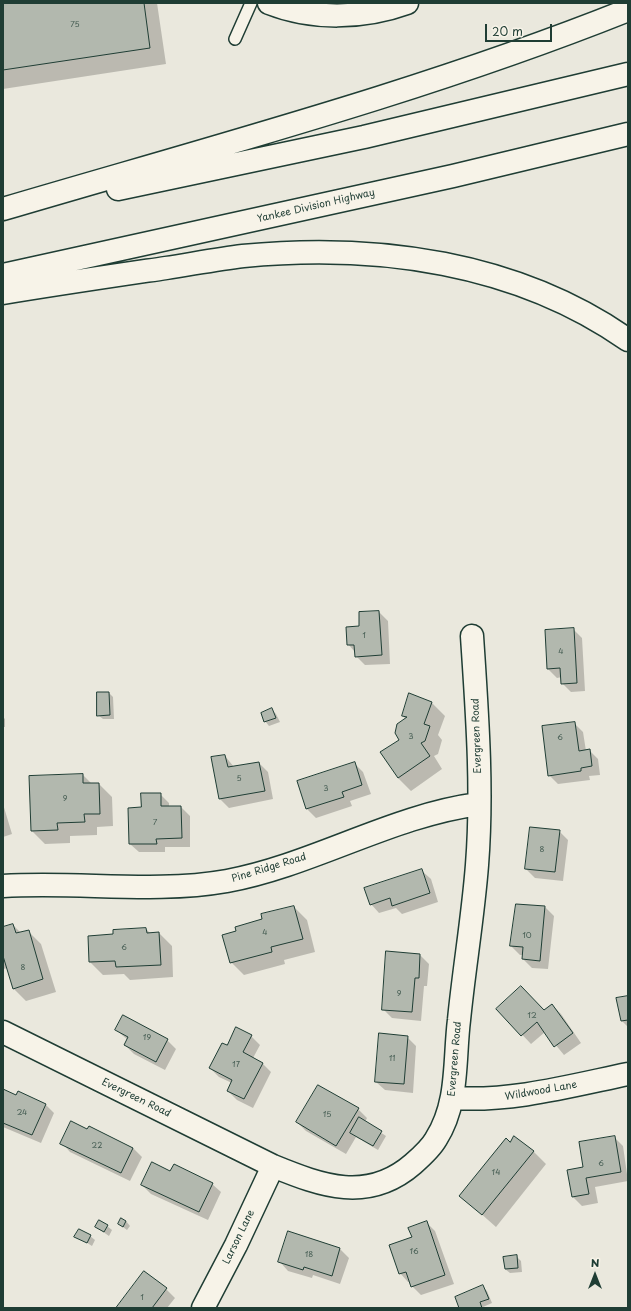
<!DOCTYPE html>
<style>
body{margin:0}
#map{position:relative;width:631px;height:1311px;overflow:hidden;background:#eae8dd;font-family:"Playpen Sans",sans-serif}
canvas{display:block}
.frame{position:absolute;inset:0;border:4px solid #1f3d34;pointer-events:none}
.north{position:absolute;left:575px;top:1255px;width:40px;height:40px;-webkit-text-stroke:3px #f7f3e8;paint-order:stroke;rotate:0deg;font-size:11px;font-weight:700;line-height:16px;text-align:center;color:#1f3d34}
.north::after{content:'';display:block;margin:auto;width:14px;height:18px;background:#1f3d34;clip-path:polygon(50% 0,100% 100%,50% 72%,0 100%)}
.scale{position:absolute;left:485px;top:24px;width:67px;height:18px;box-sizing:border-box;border:2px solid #1f3d34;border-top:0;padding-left:5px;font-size:12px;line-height:14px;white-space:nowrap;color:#1f3d34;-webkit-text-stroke:3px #f7f3e8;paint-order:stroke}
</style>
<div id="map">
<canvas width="631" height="1311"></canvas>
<div class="frame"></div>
<div class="north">N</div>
<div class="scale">20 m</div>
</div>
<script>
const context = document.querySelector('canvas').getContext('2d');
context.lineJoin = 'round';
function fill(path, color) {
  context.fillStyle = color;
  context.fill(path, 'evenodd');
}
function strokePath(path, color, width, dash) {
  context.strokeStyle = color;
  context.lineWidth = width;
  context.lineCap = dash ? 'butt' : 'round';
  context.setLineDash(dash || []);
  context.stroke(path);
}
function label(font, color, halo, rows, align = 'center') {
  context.font = font + ' "Playpen Sans",sans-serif';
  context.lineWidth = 3.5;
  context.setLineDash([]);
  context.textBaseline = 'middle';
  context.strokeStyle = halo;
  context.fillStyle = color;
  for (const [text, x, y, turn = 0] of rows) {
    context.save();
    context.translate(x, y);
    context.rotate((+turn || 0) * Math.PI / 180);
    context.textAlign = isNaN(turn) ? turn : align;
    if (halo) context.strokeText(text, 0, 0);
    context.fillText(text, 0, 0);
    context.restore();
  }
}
fill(new Path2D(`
 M3,3H157L166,64L3,89Z
 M379,612L388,621L390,664L365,665L356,656L355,652L348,644L360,627Z
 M573,629L582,638L585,691L571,692L562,683V677L557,678L548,669Z
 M109,693L113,697L114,719H103L98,715Z
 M410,695L432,703L445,716L438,735L442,740L438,754L434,756L442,769L411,791L398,778L400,740L406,719L403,716Z
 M272,710L276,714L280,722L269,726L265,721Z
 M3,717L5,719V727H3Z
 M574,723L583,732L586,751L589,750L598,759L600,775L589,776L590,780L558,784L549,775Z
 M225,756L234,767L259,763L268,772L273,799L229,808L220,799Z
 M354,763L363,772L371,794L350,801L352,806L316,818L307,809L298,782Z
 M83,775L92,784H99L112,797L113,826L97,827V835L70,836V843L45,844L32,831Z
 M160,794L169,803V807H181L190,816V847H165V852H139L130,844L142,808Z
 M3,804L12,834L3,837Z
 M559,831L568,840L563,881L535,878L526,869Z
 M422,871L431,879L438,902L402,914L396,908L379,913L371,904Z
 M517,905L545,907L554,916L548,969L532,968L523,959V955H520L511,946Z
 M294,907L307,920L315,952L284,960L285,964L244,975L231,962L237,932Z
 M13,925L21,933L28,931L41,944L56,992L26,1001L13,988L8,968L3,969V928Z
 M146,929L150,933H159L172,946L173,977L130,980L124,974L103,975L90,962L89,937L114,935Z
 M420,955L429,964L427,986H424L421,1021L392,1018L383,1009Z
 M628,997V1027L622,1021Z
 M552,1005L561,1014L581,1043L564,1055L545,1032L531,1044L498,1009L544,1011Z
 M116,1030L167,1040L176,1049L165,1070L134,1054L125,1045L128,1040Z
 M251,1036L260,1045L253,1058L262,1063L271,1072L253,1108L237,1100L228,1091L232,1083L219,1077L210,1068L227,1047Z
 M407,1037L416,1046L413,1093L385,1090L376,1082Z
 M3,1091L17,1097L45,1104L54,1113L41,1143L3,1127Z
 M358,1109L367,1118L365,1122L386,1136L378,1150L356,1137L346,1154L306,1131L297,1122Z
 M88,1130L133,1148L142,1157L130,1181L70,1152L62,1143Z
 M614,1137L623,1146L628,1181L595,1187L598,1203L582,1206L573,1197L584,1168Z
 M533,1151L546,1164L496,1227L461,1196Z
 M171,1173L212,1184L221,1192L208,1220L151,1194L142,1185Z
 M126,1221L130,1226L127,1230L119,1224Z
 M426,1222L435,1231L454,1284L421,1295L412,1286L411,1282H408L400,1273L413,1238Z
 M107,1226L112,1230L109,1236L96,1227Z
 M289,1233L340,1249L349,1258L340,1284L313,1275L312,1278L288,1271L280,1262Z
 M76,1236H90L95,1240L92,1246Z
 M516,1256L521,1261L522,1272L510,1273L505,1269Z
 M482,1286L487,1291L492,1303L483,1307L484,1308H461Z
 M166,1289L175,1298L167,1308H118Z`), '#0003');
const building = new Path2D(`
 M3,3H144L150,48L3,70Z
 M379,611L382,655L355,657L354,645H347L346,627L359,626V612Z
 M574,628L577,683L561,684L560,668L547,669L545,630Z
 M97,692H109L110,715L97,716Z
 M409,693L432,702L424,724L430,726L425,741L421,743L430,756L398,778L380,752L399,740L395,733L397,724L407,717L402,716Z
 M272,708L276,718L264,722L261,713Z
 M575,722L579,751L590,749L592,766L581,768V771L548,776L542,726Z
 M225,755L228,767L259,762L265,791L219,799L211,757Z
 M355,762L362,785L342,792L344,797L306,809L297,781Z
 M83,774V783H99L100,814H84L85,822L57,823L58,830L31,831L29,776Z
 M141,793H161V806H181L182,838L156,839L157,844H129L128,808L141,807Z
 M530,827L560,830L555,872L525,869Z
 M422,869L430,893L392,906L390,898L370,905L364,888Z
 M516,904L545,906L540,961L522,959L523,947L510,946Z
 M294,906L303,939L271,947L272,952L230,963L222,935L236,931L235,927L262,919L261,914Z
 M13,924L16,933L29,930L43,979L13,989L3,956V927Z
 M146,928L147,933L159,932L161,965L116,967L115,961L89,962L88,936L113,934V930Z
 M386,951L420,954L419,978H415L412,1012L382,1010Z
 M521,986L544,1010L552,1004L573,1033L554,1047L537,1022L521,1036L496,1009Z
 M628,996V1020L621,1021L616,998Z
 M123,1015L168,1039L156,1062L124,1045L128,1037L115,1030Z
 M236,1027L252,1035L243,1052L263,1063L244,1099L227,1091L232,1080L209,1068L222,1043L227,1045Z
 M379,1033L408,1036L404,1084L375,1082Z
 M318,1085L359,1108L336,1146L296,1122Z
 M3,1089L16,1095L18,1091L46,1104L32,1135L3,1123Z
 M359,1117L382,1131L373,1146L350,1133Z
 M71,1121L87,1129L89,1126L133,1148L121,1173L60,1144Z
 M514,1136L534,1151L482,1215L459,1196L506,1138L510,1142Z
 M615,1136L621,1172L586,1178L589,1194L572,1197L567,1170L583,1167L579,1142Z
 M152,1162L170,1171L174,1164L213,1183L199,1212L141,1185Z
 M121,1218L126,1221L123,1227L118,1224Z
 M99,1220L108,1225L104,1232L95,1227Z
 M427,1221L445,1275L411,1287L406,1272L399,1274L389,1245L412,1237L408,1228Z
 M79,1229L91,1235L87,1243L74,1237Z
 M288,1231L340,1248L332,1276L304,1267L303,1270L278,1262Z
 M517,1255L518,1268L505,1269L503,1257Z
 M144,1271L167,1288L152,1308H116Z
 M483,1285L489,1299L480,1302L482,1308H459L455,1297Z`);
fill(building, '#b2b8ae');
strokePath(building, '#1f3d34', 1);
const lane = new Path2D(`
 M235,39L251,3`);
const street = new Path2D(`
 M269,3C312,20 363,19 407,3
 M3,886C78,881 153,894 227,881C313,865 393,815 479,804
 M3,1032L273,1166C322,1186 368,1203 413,1164C421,1157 431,1148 436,1139C459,1103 454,1060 459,1020C464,969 473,917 477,865C483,789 477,712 472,636
 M452,1098C512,1102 570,1086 628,1074
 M203,1308L236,1245L273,1166`);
const highway = new Path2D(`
 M118,189L364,137L628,74
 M3,209C213,147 425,91 628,10
 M3,275L453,176L628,134
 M3,293C57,284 112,276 166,268C192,264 218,259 243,256C376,243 517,262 628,340`);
strokePath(lane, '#1f3d34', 14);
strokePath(street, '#1f3d34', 25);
strokePath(highway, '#1f3d34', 25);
strokePath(lane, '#f7f3e8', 11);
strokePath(street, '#f7f3e8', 22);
strokePath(highway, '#f7f3e8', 22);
label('8px', '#445c52', null, [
 ["75",75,25],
 ["1",364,636],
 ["4",561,652],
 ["3",411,737],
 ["6",560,738],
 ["5",239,779],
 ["3",326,789],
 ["9",65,799],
 ["7",155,823],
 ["8",542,850],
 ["4",265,933],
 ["10",527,936],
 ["6",124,948],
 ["8",23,968],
 ["9",399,994],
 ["12",532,1016],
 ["19",147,1038],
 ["11",392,1059],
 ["17",236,1065],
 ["24",22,1113],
 ["15",327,1115],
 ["22",97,1146],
 ["6",601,1164],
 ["14",496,1173],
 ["16",414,1252],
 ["18",309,1255],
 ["1",142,1298]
]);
label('10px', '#1f3d34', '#f7f3e8', [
 ["Yankee Division Highway",316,206,-13],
 ["Evergreen Road",477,736,-92],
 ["Pine Ridge Road",269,868,-17],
 ["Evergreen Road",455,1059,-85],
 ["Wildwood Lane",541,1091,-10],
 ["Evergreen Road",136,1098,26],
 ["Larson Lane",239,1237,-64]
]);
</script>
